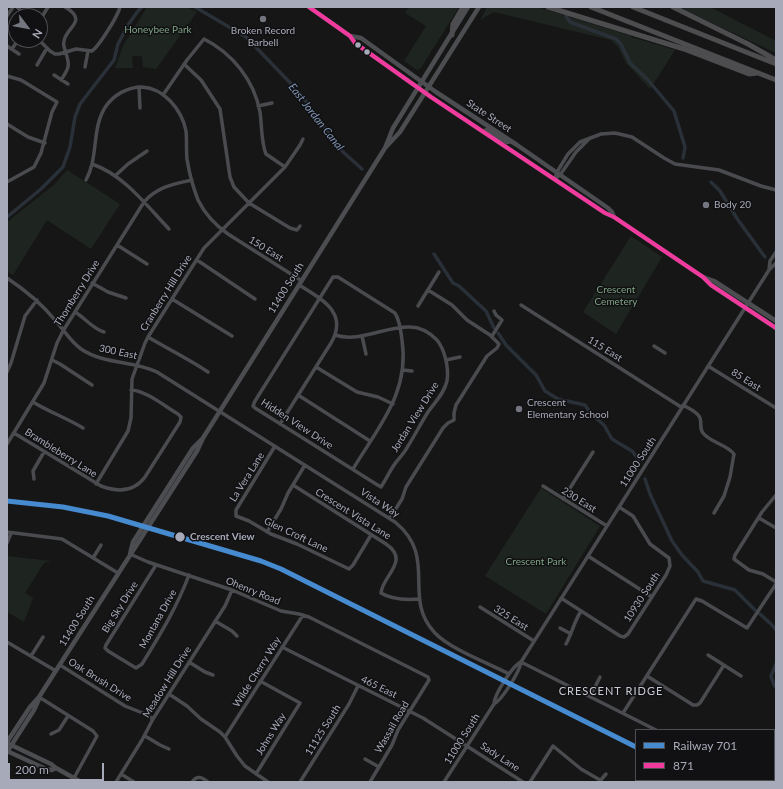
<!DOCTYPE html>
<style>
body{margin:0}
#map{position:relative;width:783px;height:789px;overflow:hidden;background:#161616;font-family:Lato,sans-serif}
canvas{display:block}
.frame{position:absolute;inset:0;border:8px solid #a7aab8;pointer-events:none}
.legend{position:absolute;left:635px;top:729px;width:140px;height:52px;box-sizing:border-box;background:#111012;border:1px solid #4d4e54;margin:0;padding:5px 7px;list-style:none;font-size:12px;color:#a7aab8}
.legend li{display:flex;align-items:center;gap:8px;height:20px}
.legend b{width:20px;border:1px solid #4d4e54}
.north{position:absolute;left:8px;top:8px;width:40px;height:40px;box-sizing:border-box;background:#111012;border:1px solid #4d4e54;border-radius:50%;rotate:122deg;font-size:11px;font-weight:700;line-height:16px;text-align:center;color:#a7aab8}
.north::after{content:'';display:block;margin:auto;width:14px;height:18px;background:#74767f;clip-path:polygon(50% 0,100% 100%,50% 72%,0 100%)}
.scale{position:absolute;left:8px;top:763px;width:96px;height:18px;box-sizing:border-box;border:2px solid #a7aab8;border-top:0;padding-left:5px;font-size:12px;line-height:14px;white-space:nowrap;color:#a7aab8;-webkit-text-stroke:3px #111012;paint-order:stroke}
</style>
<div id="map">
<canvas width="783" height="789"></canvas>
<div class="frame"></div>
<ul class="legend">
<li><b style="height:5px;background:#468ad0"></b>Railway 701</li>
<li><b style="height:5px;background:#f13a9d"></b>871</li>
</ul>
<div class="north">N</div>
<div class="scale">200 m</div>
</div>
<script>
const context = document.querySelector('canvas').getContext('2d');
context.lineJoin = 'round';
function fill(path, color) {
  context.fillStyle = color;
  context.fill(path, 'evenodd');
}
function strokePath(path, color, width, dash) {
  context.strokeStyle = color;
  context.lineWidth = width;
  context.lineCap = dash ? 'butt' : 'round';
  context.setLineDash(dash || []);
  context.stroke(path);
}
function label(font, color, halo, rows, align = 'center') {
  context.font = font + ' Lato,sans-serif';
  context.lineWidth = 3;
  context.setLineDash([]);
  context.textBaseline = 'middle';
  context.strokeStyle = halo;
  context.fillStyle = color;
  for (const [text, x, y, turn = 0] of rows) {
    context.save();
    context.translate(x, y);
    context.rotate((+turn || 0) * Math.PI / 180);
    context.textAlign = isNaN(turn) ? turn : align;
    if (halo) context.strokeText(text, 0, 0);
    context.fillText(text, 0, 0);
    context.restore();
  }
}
fill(new Path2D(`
 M147,7H186L197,12L156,69L143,67L142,56H132L133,68H115L123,46Z
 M409,7H459L421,68L417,70L404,61L426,26L405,13Z
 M487,7H537L631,36V37L675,50L650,89L626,63L618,47L611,40L494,12L480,20Z
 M678,7H710L776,41V53Z
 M67,170L120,204L91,249L47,220L13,275L7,271V222L55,184Z
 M631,236L662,257L616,334L583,312Z
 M541,488L600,526L546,614L485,576Z
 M7,556L51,561L44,563L25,593L33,598L24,622L7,612Z`), '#1e2520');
strokePath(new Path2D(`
 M195,7L246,37L299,92L342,151L362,169
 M566,16L570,22L616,39L621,44L630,63L648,80L674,111L685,147L683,158
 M711,182L720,191L738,220L765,257
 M7,217L41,189L63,167L70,147L75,117L80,104L114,60L118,44L128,25L138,11L142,7
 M434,254L453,283L459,286L486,311L494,328
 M498,333L506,345L536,375L545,391L558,399L585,405L591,414L604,425L612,439L632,451L640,461
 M645,479L650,494L672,541L682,555L698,572L703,581L735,590L755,610
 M760,614L772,625L776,630
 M776,664L771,676L774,685L776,687`), '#293038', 3.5);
strokePath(new Path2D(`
 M17,7L27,16
 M7,16L13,7
 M40,20L48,7
 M39,40L50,51L55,54H59L76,49L92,51C99,46 118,16 120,7
 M7,46L19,54
 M12,49L18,40
 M184,64L201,80L220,109L230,177L234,187L249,203L290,228L297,230L300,226
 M37,65L47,48
 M85,67L88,51
 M54,75L68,84
 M7,76L21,80L57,102L52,112L41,153L34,167L7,182
 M61,80C70,67 70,65 65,50C64,47 63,44 64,41C66,27 89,21 65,7
 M139,87L140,108
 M163,95L187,60L204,39C232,53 254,80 260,112C262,126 261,142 266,154L285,167
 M258,106L272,103
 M7,124L28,137L45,143
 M92,164C124,175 146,205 169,229
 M115,176L128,164L147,151
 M555,179L557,172L568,154L580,142L601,134L615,133L632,137L664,158L675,164L719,170L761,186L776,190
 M555,179L560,175L576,152L589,139
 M86,180C99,157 91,128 106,106C114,95 127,87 142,87C164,88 182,110 186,131C187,140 186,150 187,159C189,172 193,187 198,200C205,214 215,225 228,234L302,281
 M117,245L147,264
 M197,260L255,299
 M769,270L770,261L776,252
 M7,278C25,290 41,303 55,320C64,330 70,341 81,349C105,365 132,360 157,372L395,522C439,558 401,597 435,633C450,649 488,663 509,674
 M92,283L108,292L126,298
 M172,299L232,336
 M521,305L681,407
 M418,306L439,272
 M75,312C85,318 93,329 104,332
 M335,335C360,343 385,326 410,327C420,327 430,333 437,340C445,350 449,368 447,381C444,394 435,402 428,412C421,423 415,435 408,446C405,452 401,456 397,461C391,468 387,478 381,487L376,484L255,408L253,406L255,401L333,277H338L395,313C400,321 401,331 402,340C410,393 378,427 353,469
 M362,336L366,354
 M492,336L502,320L496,315L494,311
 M148,337C168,349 189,359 208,372
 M654,346L665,353
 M52,360L60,364L92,385
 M446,360L460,357
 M708,366L776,408
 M316,367L357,392L378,397L393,404
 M403,370L412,371
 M7,372L11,363L25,316L37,300
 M298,395L370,441
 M33,402C49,412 67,418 83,428
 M683,405C688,408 698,412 700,418C702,424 699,428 703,433C711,443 726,444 734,454L730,477L724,496L714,513
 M280,424L331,343C349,312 321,299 299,285
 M14,433L101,486C117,492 134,492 145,477L180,422L181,417L178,414C166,407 145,390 131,390
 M7,444L44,383L57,343L63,331L144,202C157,187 173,184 192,180
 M275,446L236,510V516L249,521L271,534L297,544L349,569L353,565L371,535
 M34,479L33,471L44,452
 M96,484L128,431L131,418L132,379L145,343L148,337L204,248L285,167L300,145L303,139
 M293,485L386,544C411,561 382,576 381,593C392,600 406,600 419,599
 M543,486L607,526
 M776,495L762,512L735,555L734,559L749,570L763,574L776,582
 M563,499L593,452
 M390,518L402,499L406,487L443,428L448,423L454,420V413L456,405L487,356L497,348L499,344L490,335L467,320L452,305L428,290
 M759,518L776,528
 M7,532L62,539L118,573
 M267,532L281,509L288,493L305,465
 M7,543L11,533
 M130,554L148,562L232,590L281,611L299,614L309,617L428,677L429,680L398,730L392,745L370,782
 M588,556L652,597
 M93,558L101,545
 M156,565L106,645L105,648L108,651L136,668L142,664C160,635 177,607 189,575
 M561,598L620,636L624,637L628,634L666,575L670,566L669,558L650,544L633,516L619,507
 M480,607L534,641
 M215,621L232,631L237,636
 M560,628L571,634
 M7,642L56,671
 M566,644C572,633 574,622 581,611
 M282,647L423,718L523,782
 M708,655L741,676
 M31,656L43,637
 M189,662L205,672L213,675
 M521,662L656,730
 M60,665L125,706L145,714L153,719
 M647,676L693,705H697L700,703L724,665
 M169,694L187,706L201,719L220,732L225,737L237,756L245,766L268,782
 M39,697L93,731L97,736L74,778
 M590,697L600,677
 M494,704C502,700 520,671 521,662L769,270L776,263
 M623,713L696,599L702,601L747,628L776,584
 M51,734L59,730L68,716
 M145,736L160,745L169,749
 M225,737L303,615
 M365,759L379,767
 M121,774L134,782
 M256,774L300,703L260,681
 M116,782L142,740L153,719L225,606L232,590
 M192,782C197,775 202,777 208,782
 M300,782L349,704L358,686
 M444,782L494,704C494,695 513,665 521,662
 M530,782L553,746L581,769L600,780
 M599,782L606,774`), '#4a4b4f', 3.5);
strokePath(new Path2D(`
 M309,7L350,36L355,43L431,97L605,213L614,217L703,277L711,285L776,328
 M350,36L361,38L436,92L517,145L608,208L612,212L614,217
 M486,130L507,142L511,141
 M385,148L400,132L479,7
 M703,277L714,281L776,321
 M130,554L133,542L193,448L203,438
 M7,742L30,707L39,697L197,451L203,438L385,148L393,128L468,7
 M7,743L51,764L56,768L81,782
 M7,751L46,769L52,770L56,768
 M7,752L34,710L39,699`), '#4c4d51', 4.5);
strokePath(new Path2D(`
 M548,7L684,49L749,74L757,73
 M591,7L776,80
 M633,7L776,64
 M673,7L748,44L776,60
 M452,35L453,24L463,7`), '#4d4d50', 5);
strokePath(new Path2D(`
 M309,7L350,36L355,43L431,97L605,213L614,217L703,277L711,285L776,328`), '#f13a9d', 4);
strokePath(new Path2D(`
 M7,501L63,507L108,516L261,561L281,569L636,747`), '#468ad0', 5);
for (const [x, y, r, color] of [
 [263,19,4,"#74767f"],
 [358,45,3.5,"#a7aab8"],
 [367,52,3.5,"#a7aab8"],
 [706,205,4,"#74767f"],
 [519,409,4,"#74767f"],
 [180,537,5.5,"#a7aab8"]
]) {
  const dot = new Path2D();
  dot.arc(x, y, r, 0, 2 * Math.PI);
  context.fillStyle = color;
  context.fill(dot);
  strokePath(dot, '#111012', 1.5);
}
label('10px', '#7ea384', '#111012', [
 ["Honeybee Park",158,30],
 ["Crescent",616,290],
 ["Cemetery",616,302],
 ["Crescent Park",536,562]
]);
label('10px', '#a7aab8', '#111012', [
 ["Broken Record",263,31,"center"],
 ["Barbell",263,43,"center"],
 ["Body 20",714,205],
 ["Crescent",527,403],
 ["Elementary School",527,415]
], 'left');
label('10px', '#a7aab8', '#111012', [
 ["State Street",489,116,33],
 ["150 East",266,249,32],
 ["11400 South",286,288,-58],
 ["Thornberry Drive",77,293,-58],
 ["Cranberry Hill Drive",166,293,-58],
 ["115 East",605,349,32],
 ["300 East",118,352,12],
 ["85 East",746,380,32],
 ["Jordan View Drive",415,417,-58],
 ["Hidden View Drive",297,424,33],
 ["Brambleberry Lane",61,453,32],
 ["11000 South",638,462,-57],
 ["La Vera Lane",247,477,-58],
 ["230 East",579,500,32],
 ["Vista Way",380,503,33],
 ["Crescent Vista Lane",353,514,32],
 ["Glen Croft Lane",296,535,25],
 ["Ohenry Road",253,591,22],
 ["10930 South",642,597,-57],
 ["Big Sky Drive",120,607,-58],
 ["325 East",511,618,32],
 ["Montana Drive",158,619,-61],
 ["11400 South",77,621,-58],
 ["Wilde Cherry Way",257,672,-58],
 ["Oak Brush Drive",100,680,32],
 ["Meadow Hill Drive",167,682,-58],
 ["465 East",379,687,26],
 ["Wassail Road",392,727,-60],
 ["11125 South",323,730,-58],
 ["Johns Way",271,734,-58],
 ["11000 South",462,739,-58],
 ["Sady Lane",500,757,33]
]);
label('bold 10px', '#a7aab8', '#111012', [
 ["Crescent View",190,537]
], 'left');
label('italic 11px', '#7e94b3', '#111012', [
 ["East Jordan Canal",316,117,52]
]);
context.letterSpacing = '1px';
label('11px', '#c8cad3', '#111012', [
 ["CRESCENT RIDGE",611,691]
]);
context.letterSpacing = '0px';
</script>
